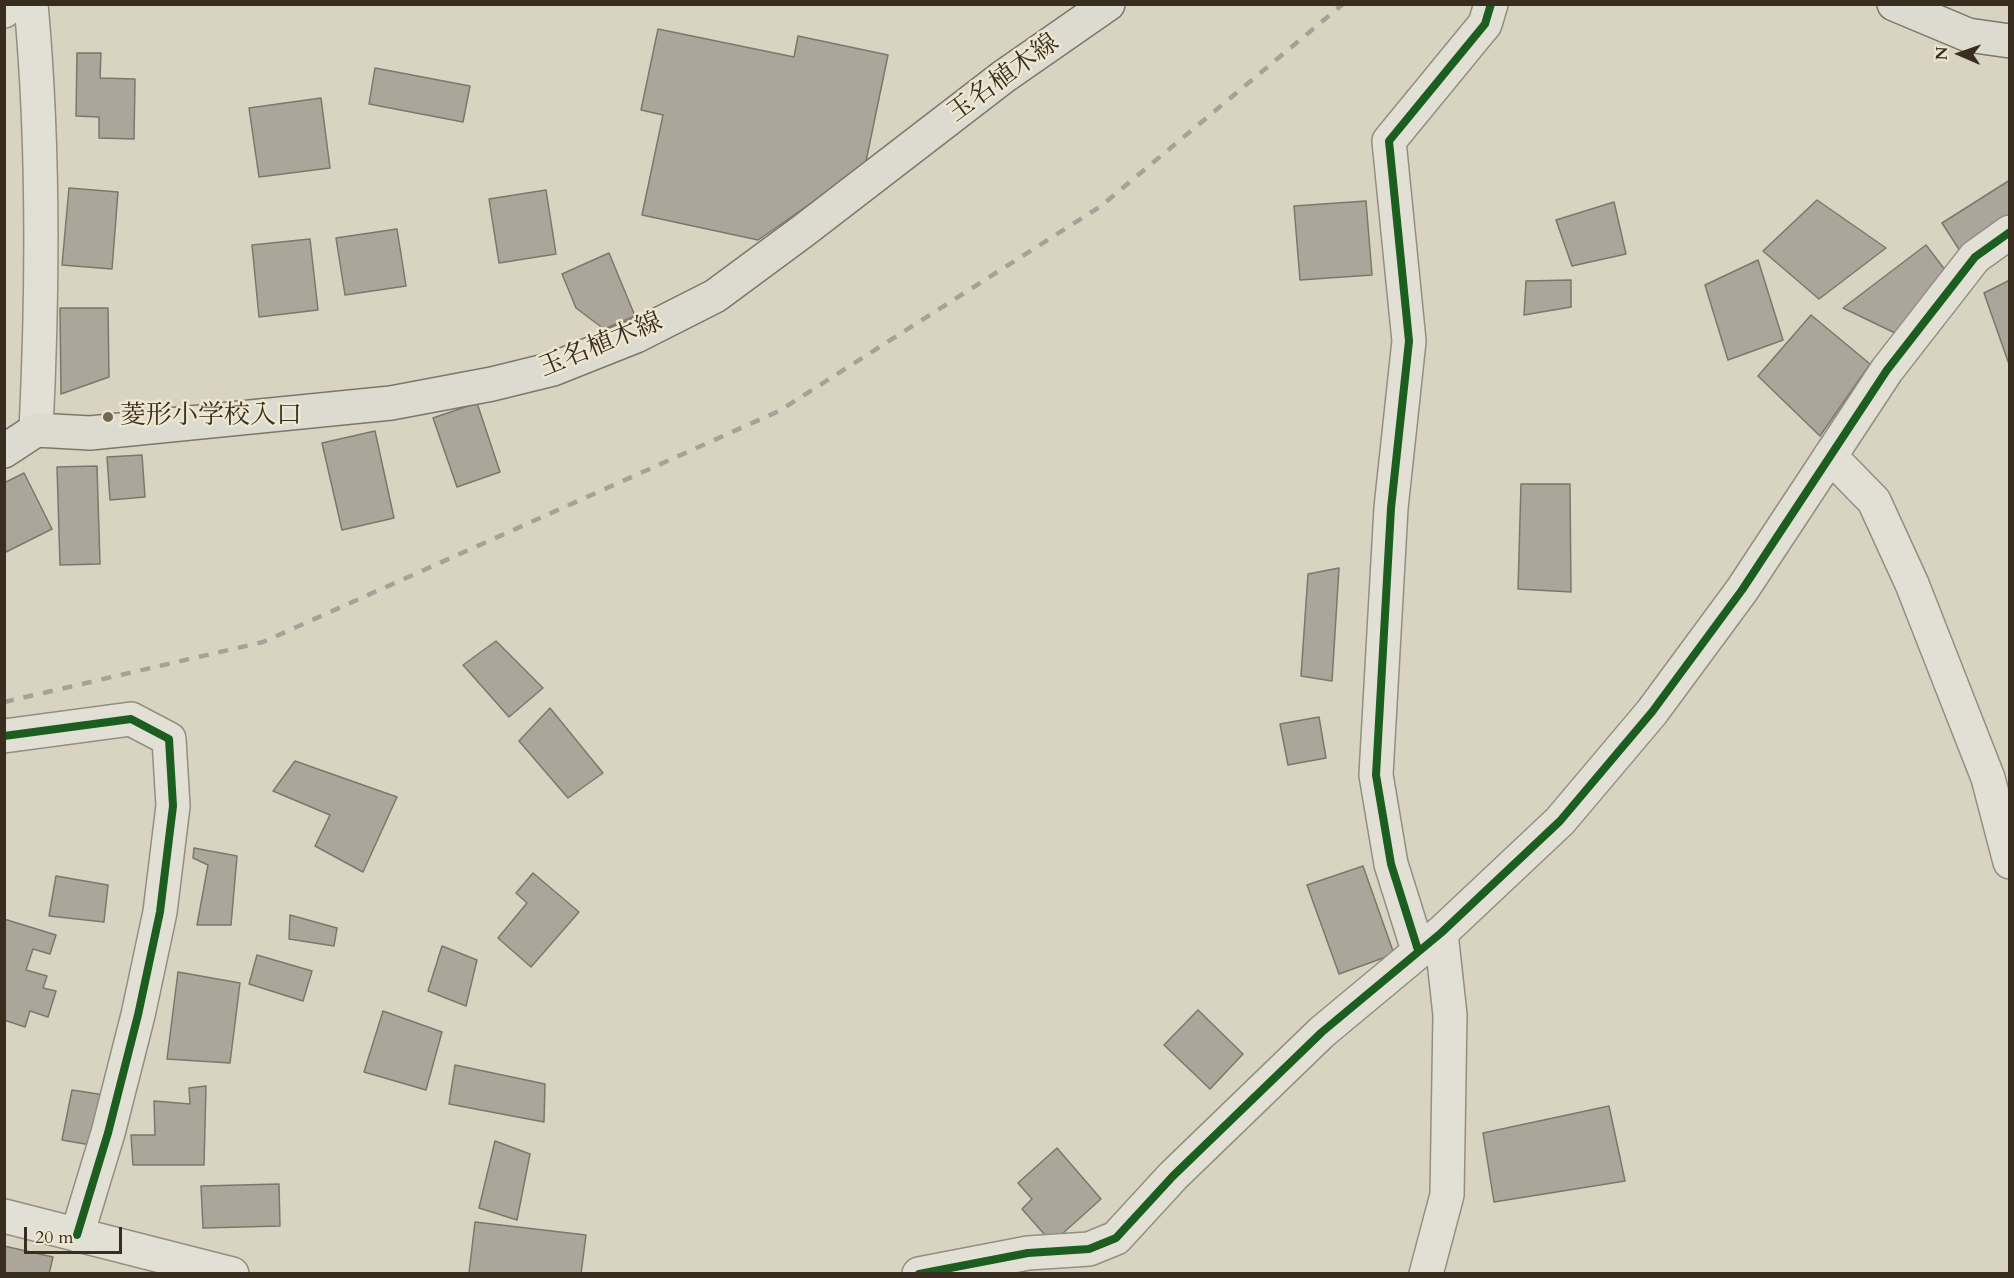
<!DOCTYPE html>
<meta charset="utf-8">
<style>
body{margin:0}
#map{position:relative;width:2014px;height:1278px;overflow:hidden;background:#d9d3c1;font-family:Cardo,serif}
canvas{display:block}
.frame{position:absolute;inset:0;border:6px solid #382d1e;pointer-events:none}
.north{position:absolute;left:1930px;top:24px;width:60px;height:60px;-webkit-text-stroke:4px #ede6d0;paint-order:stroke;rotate:272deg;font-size:16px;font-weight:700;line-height:24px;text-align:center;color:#382d1e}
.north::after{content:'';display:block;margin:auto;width:21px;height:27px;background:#382d1e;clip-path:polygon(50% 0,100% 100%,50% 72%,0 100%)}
.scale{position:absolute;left:24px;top:1227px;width:98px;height:27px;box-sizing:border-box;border:3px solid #382d1e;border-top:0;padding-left:8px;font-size:18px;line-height:21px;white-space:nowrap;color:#382d1e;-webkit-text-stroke:4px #ede6d0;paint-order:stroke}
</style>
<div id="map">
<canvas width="2014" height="1278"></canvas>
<div class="frame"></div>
<div class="north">N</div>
<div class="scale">20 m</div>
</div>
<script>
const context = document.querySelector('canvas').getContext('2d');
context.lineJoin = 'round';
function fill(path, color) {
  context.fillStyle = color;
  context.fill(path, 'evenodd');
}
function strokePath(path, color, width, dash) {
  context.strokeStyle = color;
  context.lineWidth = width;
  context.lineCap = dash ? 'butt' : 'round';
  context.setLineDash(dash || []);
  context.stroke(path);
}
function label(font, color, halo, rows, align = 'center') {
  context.font = font + ' Cardo,"Noto Serif JP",serif';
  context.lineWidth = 5;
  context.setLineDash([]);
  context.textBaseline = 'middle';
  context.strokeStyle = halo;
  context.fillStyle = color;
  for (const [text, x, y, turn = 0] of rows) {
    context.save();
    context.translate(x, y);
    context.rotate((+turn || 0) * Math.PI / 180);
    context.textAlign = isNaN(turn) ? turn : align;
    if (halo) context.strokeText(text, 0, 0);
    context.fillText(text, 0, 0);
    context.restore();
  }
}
const building = new Path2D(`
 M658,29L794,57L798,36L888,55L865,166L758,240L642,215L663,115L641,110Z
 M77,53H101L100,78L135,79L134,139L99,138V117L76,116Z
 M375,68L470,86L463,122L369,104Z
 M321,98L330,168L259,177L249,108Z
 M2010,180V227L1964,257L1942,223Z
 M69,188L118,192L112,269L62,265Z
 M546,190L556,254L499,263L489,199Z
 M1817,200L1886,248L1819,299L1763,251Z
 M1366,201L1372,275L1300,280L1294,206Z
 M1614,202L1626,254L1572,266L1556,220Z
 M397,229L406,286L345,295L336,238Z
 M310,239L318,310L259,317L252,245Z
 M1926,245L1955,283L1895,333L1843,308Z
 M609,253L635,316L604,329L576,308L562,274Z
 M1758,260L1783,340L1728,360L1705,285Z
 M1571,280V307L1524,315L1526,281Z
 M2010,280V367L1984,293Z
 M60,308H108L109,377L61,394Z
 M1811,315L1870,364L1820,436L1758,376Z
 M477,403L500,472L457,487L433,418Z
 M375,431L394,518L342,530L322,443Z
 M142,455L145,497L110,500L107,457Z
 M97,466L100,564L60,565L57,467Z
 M24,473L52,529L4,553V483Z
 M1521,484H1570L1571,592L1518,589Z
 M1339,568L1332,681L1301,676L1308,574Z
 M496,641L543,688L509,717L463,665Z
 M550,708L603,773L568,798L519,741Z
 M1319,717L1326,758L1288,765L1280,724Z
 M295,761L397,797L363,872L315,846L330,815L273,791Z
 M194,848L237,856L231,925H197L208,865L193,858Z
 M1363,866L1394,954L1339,974L1307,885Z
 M533,873L579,912L531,967L498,938L527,903L516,893Z
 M56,876L108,885L104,922L49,916Z
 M290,915L337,928L334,946L289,939Z
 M4,919L56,935L50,954L33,949L26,970L47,976L43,988L56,991L48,1017L30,1011L25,1027L4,1020Z
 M442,946L477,960L466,1006L428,991Z
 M257,955L312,971L303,1001L249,984Z
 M178,972L240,983L230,1063L167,1059Z
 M1198,1010L1243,1054L1210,1089L1164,1045Z
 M383,1011L442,1032L426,1090L364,1072Z
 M455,1065L545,1084L544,1122L449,1104Z
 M206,1086L204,1165H133L131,1135H155L154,1101L190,1104L189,1088Z
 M72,1090L105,1095L91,1145L62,1140Z
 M1609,1106L1625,1181L1494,1202L1483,1133Z
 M495,1141L530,1154L517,1220L479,1208Z
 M1057,1148L1101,1199L1052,1243L1022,1209L1032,1199L1018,1183Z
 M279,1184L280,1226L203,1228L201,1186Z
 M475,1222L586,1235L581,1274L469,1273Z
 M4,1246L53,1257L49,1274H4Z`);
fill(building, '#aba699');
strokePath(building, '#7c776c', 1.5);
const minor = new Path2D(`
 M31,4C44,146 43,288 36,430
 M4,11L8,4
 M1830,456L1874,501L1912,584L1988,778L2010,862
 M4,736L131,719L169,739L173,806L160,912L138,1015L108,1133L77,1235
 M1418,950L1391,864L1376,775L1391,508L1409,341L1389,141L1485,24L1491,4
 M4,1216L232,1274
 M919,1274L1028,1253L1089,1249L1116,1238L1173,1176L1322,1032L1441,933L1560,821L1652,712L1742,590L1887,370L1975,257L2010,232
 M1426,1274L1447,1195L1450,1015L1441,933`);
const major = new Path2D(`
 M1894,4L1968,35L2010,41
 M4,451L36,430L90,433L391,403L492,384L553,369L636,336L715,296L803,231L1003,77L1108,4`);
strokePath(minor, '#938e82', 36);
strokePath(major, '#7c776c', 36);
strokePath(minor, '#e2dfd5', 33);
strokePath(major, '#dddacf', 33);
strokePath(new Path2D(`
 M4,702L263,642L779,411L1101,206L1343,4`), '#a5a299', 4.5, [10, 10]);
strokePath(new Path2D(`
 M4,736L131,719L169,739L173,806L160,912L138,1015L108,1133L77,1235
 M1418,950L1391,864L1376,775L1391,508L1409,341L1389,141L1485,24L1491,4
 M919,1274L1028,1253L1089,1249L1116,1238L1173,1176L1322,1032L1441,933L1560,821L1652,712L1742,590L1887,370L1975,257L2010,232`), '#1b5e20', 8);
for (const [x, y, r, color] of [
 [108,417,6,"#706757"]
]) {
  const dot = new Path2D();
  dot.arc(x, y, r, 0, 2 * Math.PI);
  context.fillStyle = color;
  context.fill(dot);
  strokePath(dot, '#ede6d0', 2);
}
label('26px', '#382d1e', '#ede6d0', [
 ["玉名植木線",1004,79,-36],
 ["玉名植木線",601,346,-22]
]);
label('26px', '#382d1e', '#ede6d0', [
 ["菱形小学校入口",120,417]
], 'left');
</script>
